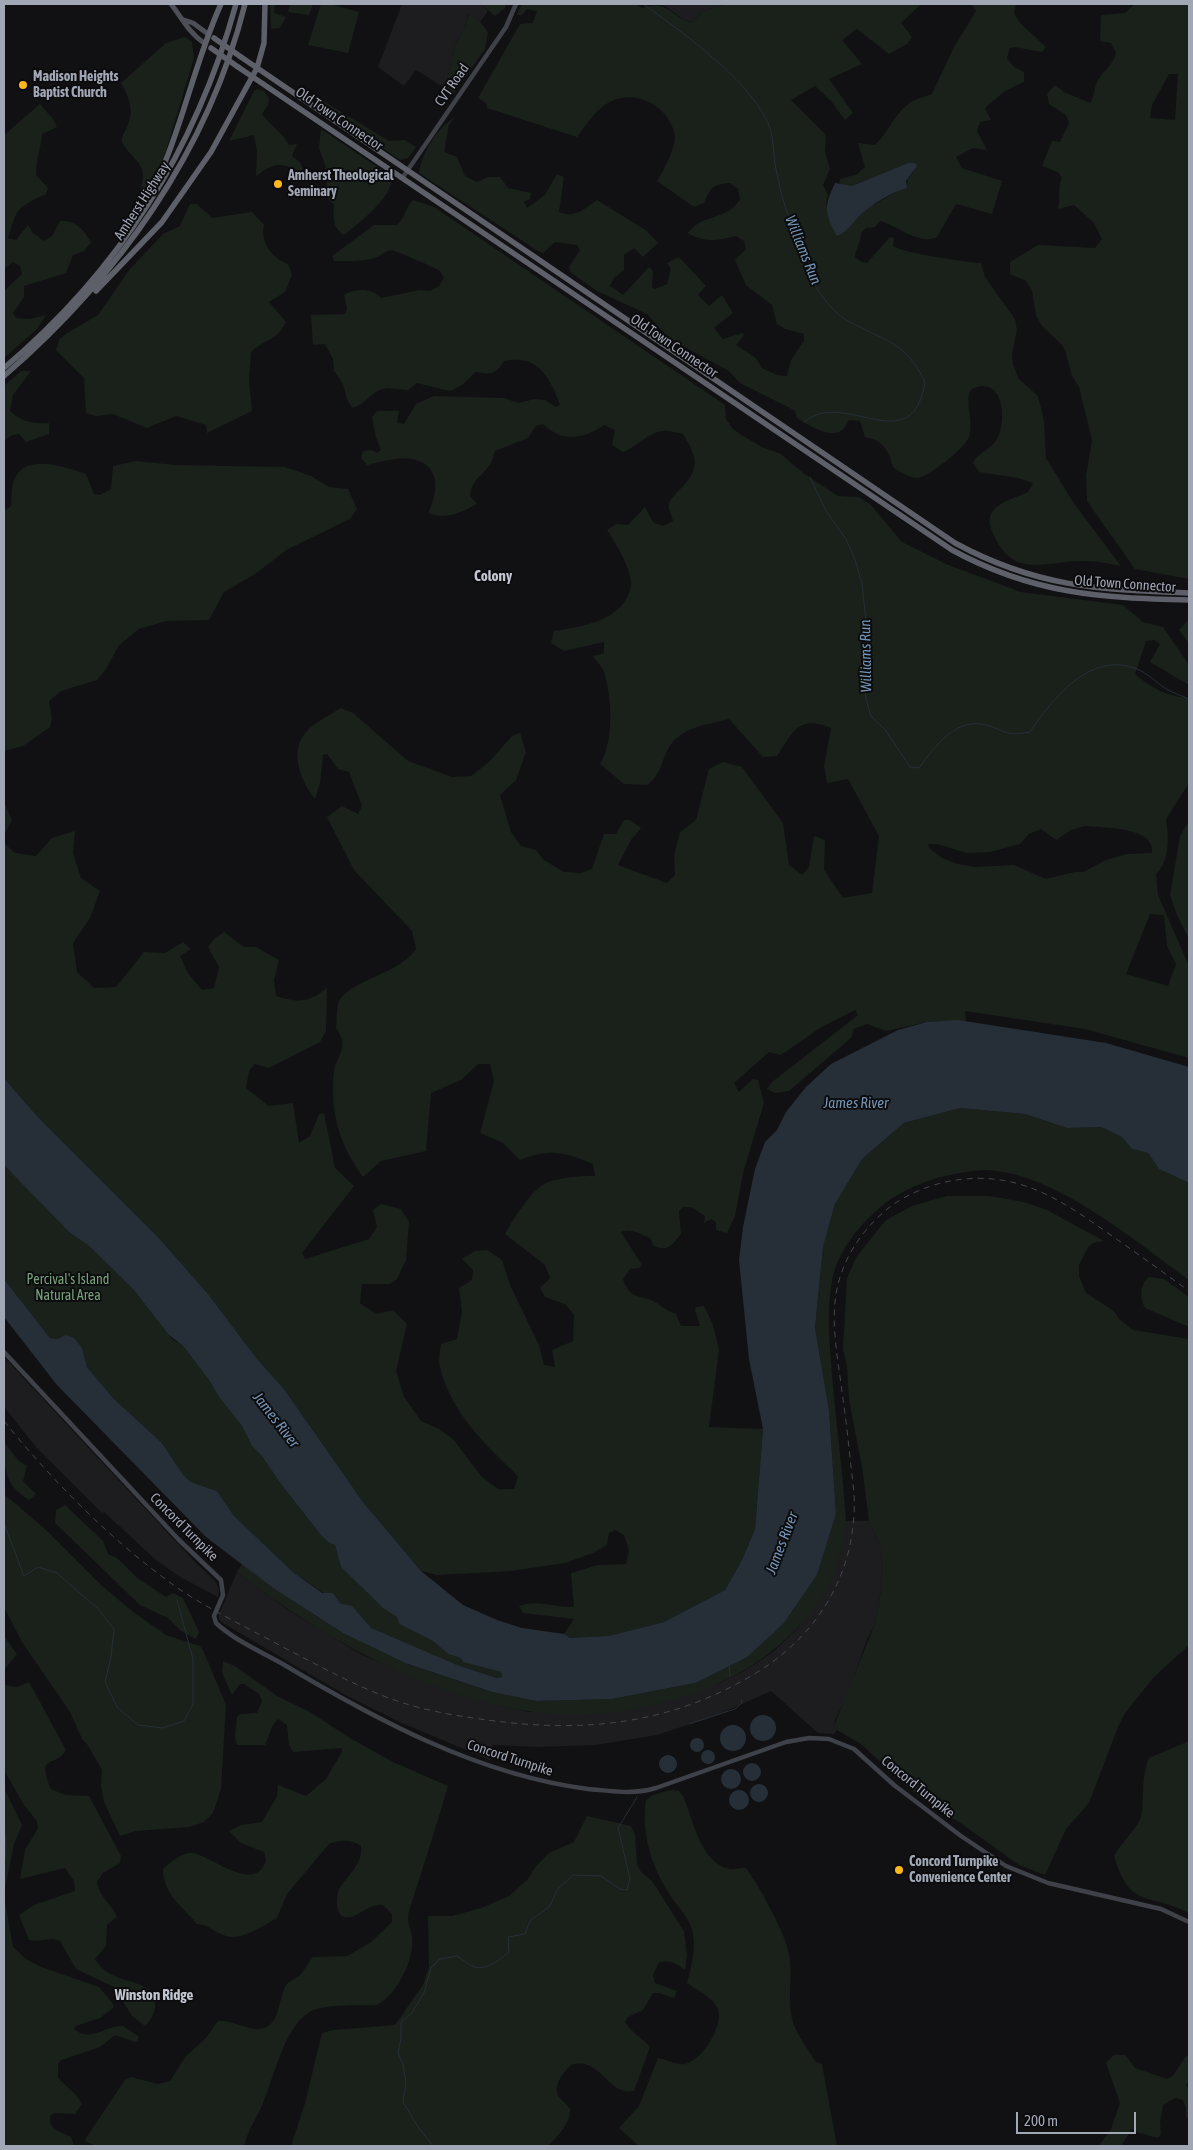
<!DOCTYPE html>
<style>
body{margin:0}
#map{position:relative;width:1193px;height:2150px;overflow:hidden;background:#111113;font-family:"Asap Condensed",sans-serif}
canvas{display:block}
.frame{position:absolute;inset:0;border:5px solid #a1a7b5;pointer-events:none}
.scale{position:absolute;left:1016px;top:2112px;width:120px;height:22px;box-sizing:border-box;border:2px solid #a1a7b5;border-top:0;padding-left:6px;font-size:15px;line-height:18px;white-space:nowrap;color:#a1a7b5;-webkit-text-stroke:4px #0c0c0e;paint-order:stroke}
</style>
<div id="map">
<canvas width="1193" height="2150"></canvas>
<div class="frame"></div>
<div class="scale">200 m</div>
</div>
<script>
const context = document.querySelector('canvas').getContext('2d');
context.lineJoin = 'round';
function fill(path, color) {
  context.fillStyle = color;
  context.fill(path, 'evenodd');
}
function strokePath(path, color, width, dash) {
  context.strokeStyle = color;
  context.lineWidth = width;
  context.lineCap = dash ? 'butt' : 'round';
  context.setLineDash(dash || []);
  context.stroke(path);
}
function label(font, color, halo, rows, align = 'center') {
  context.font = font + ' "Asap Condensed",sans-serif';
  context.lineWidth = 4;
  context.setLineDash([]);
  context.textBaseline = 'middle';
  context.strokeStyle = halo;
  context.fillStyle = color;
  for (const [text, x, y, turn = 0] of rows) {
    context.save();
    context.translate(x, y);
    context.rotate((+turn || 0) * Math.PI / 180);
    context.textAlign = isNaN(turn) ? turn : align;
    if (halo) context.strokeText(text, 0, 0);
    context.fillText(text, 0, 0);
    context.restore();
  }
}
fill(new Path2D(`
 M402,4H481L488,11L480,22L468,14L464,30L456,43L445,88L416,70L404,86L378,67Z
 M662,4H727L703,11L692,23L683,19Z
 M4,1357L193,1560L215,1581L219,1589L218,1597L182,1578L157,1561L104,1512L102,1513L37,1448L4,1407Z
 M846,1521H869L881,1547L882,1586L874,1626L867,1639L848,1694L835,1720L834,1726L837,1730L834,1734L818,1733L771,1691L717,1715L657,1735L596,1745L537,1747L493,1745L490,1760L402,1723L347,1696L221,1622L219,1619V1614L237,1572L288,1610L362,1655L444,1688L493,1704L529,1712L720,1683L746,1670L773,1652L795,1631L816,1603L840,1555Z`), '#1d1d20');
fill(new Path2D(`
 M270,4H275L274,13L286,17L280,28L271,29Z
 M290,4H313L309,15L288,12Z
 M321,4H330L359,12L348,53L308,45Z
 M481,4H506L505,8L495,16Z
 M522,4H636L642,8C668,0 669,15 692,23L703,11L727,4H921L901,23L912,37L907,44L889,54L857,29L842,40L862,64L829,79L853,113L845,120L831,101L815,86L791,100L826,135L825,152L830,169L823,185L828,195L826,204L843,233L865,210L907,185L908,179L914,171L908,163L852,186L839,185L840,179L857,174L865,167L858,143L875,145C888,133 893,116 907,105C913,99 924,97 932,94L954,47L976,11L971,4H1016L1014,13L1020,23L1046,47L1042,52L1015,47L1010,48L1007,58L1013,66L1024,72V82L1005,91L985,108L991,120L980,122L977,131L987,150L973,148L956,157L962,168L1002,181L992,214L956,204L937,237C919,246 897,225 880,221L875,227L866,228L861,233C861,243 856,247 855,257L862,262L867,263L890,237L894,238L893,246C902,253 966,262 981,263L985,277L1015,319L1017,330L1012,354L1013,365L1019,379L1038,396L1044,421L1046,458L1073,502L1121,566C1110,564 1098,561 1086,561C1044,560 1013,582 992,531C981,505 1012,500 1028,492L1033,483L1018,478L979,472L973,463C978,452 988,451 995,442C1005,430 1006,392 988,387C982,385 976,386 970,391C965,406 974,420 969,437C965,448 930,476 918,478C910,478 899,472 893,467C889,451 883,440 865,437L860,421L849,420C847,423 845,428 842,430C830,440 807,424 797,418L795,411L790,408L740,383L729,371L679,344L665,334L647,314L597,291L570,272L569,267L580,250L577,245L555,242L543,253L538,251L419,173C422,153 437,128 455,117L449,125L444,152L457,157L465,176L477,182L488,177H500L508,188L531,193L530,199L524,202L527,208L545,195L557,174L564,177L559,212C574,219 584,209 597,200L647,231L658,243L643,257L634,248L624,255V270L614,278L610,286L623,295L649,267L653,271L652,287L655,289L667,284L671,269L667,263L679,257L706,286L698,295L709,306L722,295L733,313L714,328L723,339L742,333L744,335L736,345L756,358L762,368L777,375L787,376L791,360L804,341V334L785,329L777,324L772,305L746,285L735,260L746,249L744,241L736,236C715,241 707,243 687,233C692,229 697,223 703,221C718,215 731,214 740,199L738,189L730,183C713,184 710,188 704,203L694,207L657,181C663,172 675,148 675,138C672,108 638,89 612,101C596,108 587,124 577,137L487,108L486,103L478,98L520,24L533,23L537,11L527,9L522,15H517Z
 M1135,4H1189V579L1135,569L1087,501L1086,476L1092,440L1079,387L1072,376L1065,350L1061,344L1042,326L1036,315L1032,290L1026,281L1010,274V262L1038,245L1095,248L1102,239L1094,223L1074,205L1058,209C1061,197 1057,189 1062,178L1058,172L1042,166L1052,141L1060,142L1069,123L1066,115L1049,104L1047,94L1055,85L1064,92L1090,103C1095,96 1094,87 1098,80C1104,70 1113,65 1116,53L1111,43L1100,41L1101,15L1125,13ZM1169,74H1178L1175,120L1150,118L1152,105Z
 M469,14L480,22L488,32L485,49L454,93L445,88L456,43L464,30Z
 M185,37L192,42L194,58L166,151L155,178L145,195L139,197C148,163 141,169 122,143C121,137 124,134 126,129C135,112 130,99 121,83L166,43Z
 M257,89L264,91L269,98L268,105L262,114C271,126 282,132 289,145L297,144L292,156L301,163L303,170L301,172C281,162 274,162 256,176L257,151L254,135L229,141L254,91Z
 M320,99L389,141L405,140L416,147L408,158L400,160L319,104Z
 M40,104L53,119L57,127L42,134C41,148 36,160 36,175L48,188L46,194C17,207 17,208 8,238L16,240L28,225L33,233L44,241L52,236L60,221C76,220 83,229 91,242L84,251L73,255L66,273L24,286V297L13,313L16,318L30,319L46,315L37,329L4,358V291L22,274L20,266L13,262L4,269V135Z
 M321,129L392,177C393,197 359,223 344,235C333,229 333,217 334,205L327,197V171L319,148Z
 M413,200L434,207L725,405L726,419L733,429L743,436L762,447L781,454L803,473L838,496L858,497L870,504L902,542L946,564L1021,592L1123,605L1143,622L1163,627L1189,665V685L1150,662L1160,644L1155,640L1146,641L1135,674C1151,688 1169,697 1189,698V783L1166,819C1169,836 1170,861 1156,874L1158,895L1189,966V1058L1085,1029L965,1011L966,1021L927,1022L886,1031L867,1024L854,1029L851,1038L789,1091L775,1093L767,1089L772,1082L858,1015L855,1010L820,1028L781,1055L769,1052L734,1083L739,1092L753,1079L758,1080L764,1103L743,1173L735,1216L727,1233L716,1230V1222L711,1219L704,1223L705,1216L691,1207H683L679,1211L681,1234C672,1245 668,1252 654,1246L650,1238C641,1234 631,1228 621,1232L642,1265L639,1268L630,1269L623,1279C630,1301 641,1294 655,1302C663,1307 667,1311 676,1314L681,1326H700L695,1310L696,1307L704,1306L713,1325L719,1350L709,1427L763,1429L755,1529L742,1560L725,1590L664,1622L608,1636L570,1638L564,1634L574,1619L523,1613L519,1606C537,1599 556,1608 574,1607L571,1573L598,1565L626,1564L629,1550L624,1535L615,1530L609,1533L607,1545L593,1553L565,1563L511,1571L437,1575L421,1571L363,1502L284,1389L257,1359L208,1294L158,1237L37,1116L4,1078V843L15,853L36,856L52,838L75,831L73,853L81,878L100,891L90,918L73,943L77,972L94,988L116,987L144,952L165,953L183,942L191,949L180,956L188,973L202,990L214,988L219,967L208,947L214,939L224,932L244,947H256L279,960L274,980L276,996C298,1003 308,1003 327,988L326,1031L320,1042L269,1068L255,1064L249,1071L246,1088L269,1106L293,1103L299,1143L310,1136L319,1114L324,1113L335,1168L354,1186L302,1253L305,1259L369,1239L377,1227L373,1210L381,1204L401,1209L409,1222L406,1260L397,1279L390,1284H362L360,1303L376,1314L393,1310L407,1324L396,1371L404,1397L421,1421L439,1429L453,1439L481,1476L498,1489H514L518,1476C486,1446 450,1411 440,1367C438,1360 440,1351 441,1344L457,1339L462,1312L459,1288L472,1280L473,1270L462,1259L475,1251L487,1250L502,1260L511,1287L539,1345L544,1365L555,1367L552,1350L573,1341L574,1315L565,1304L545,1297L540,1288L550,1278L545,1265L505,1234C512,1221 532,1189 546,1183C561,1177 579,1176 595,1176L593,1164C564,1152 550,1148 520,1160L503,1143L480,1133L494,1081L490,1064H478L461,1080L431,1093L426,1151L381,1161L363,1177C345,1152 334,1126 333,1095C333,1087 333,1079 334,1071C337,1055 350,1047 336,1028C337,1020 336,1007 339,1001C352,979 398,975 416,949L412,931L354,870L327,817L342,806L358,814L362,806L349,772L338,769L327,754L323,755L320,783L315,799C300,781 288,749 308,730C317,721 330,715 341,708L353,713L408,761L452,777L471,776L489,762L512,736L520,733L526,752L516,780L500,795L511,832L521,846L536,850L544,860L564,872L581,873L592,869L604,834H616L624,820H630L641,828L631,840L618,865L667,883L675,875L674,856L680,832L696,820L709,769L723,762L742,767L783,823L789,865L802,875L809,867L814,836L825,840L824,870L843,898L872,893L879,836L848,779L827,783L824,766L831,728C798,715 794,731 777,756L763,757L729,719C707,725 680,727 668,749C661,763 660,776 647,785L624,784L600,764C614,743 612,697 604,672C602,666 596,661 593,656L604,653V642L564,651L551,643L554,631C582,627 626,620 631,585C633,573 615,541 607,530L616,524L628,525L645,507L653,522L663,526L673,521C672,516 668,510 669,505C669,500 674,496 677,492C700,471 699,460 683,434C677,433 668,430 662,431C648,433 636,447 623,452L612,445L615,430L604,425C584,439 562,443 543,424L536,426L528,438L495,451C493,456 492,463 489,466C480,478 472,480 470,496L477,504C461,513 446,520 428,513C438,493 442,466 413,459C399,456 381,462 367,465L361,458L363,451L371,450L377,453L381,450L376,437L372,417L377,411H399L397,422L404,424L416,404L434,396L504,398L519,403L534,399L545,400L556,407L560,405C550,377 538,354 504,361C496,374 491,375 476,372L462,385L450,391L417,383L408,390C400,390 390,387 383,389C370,392 366,405 352,408L347,399L343,384L334,371L333,359L325,344L313,345L311,315L345,314L347,309L344,295C355,288 373,288 381,298L420,290L430,291L439,286L444,278C443,277 441,272 440,271C436,268 394,250 391,250C386,251 381,255 377,257C364,262 347,261 334,261L332,256L374,225H397C406,217 405,208 413,200ZM1084,826C1101,828 1156,826 1152,853L1127,854L1106,860L1083,872H1075L1046,879L1014,865L975,867L958,864L942,858L929,848L928,844H937L967,853L990,852L1020,844L1029,834L1041,829L1056,840L1071,830ZM1150,914L1164,915L1167,946L1176,964L1168,986L1126,974Z
 M190,204H197L212,218L252,212L264,225C260,242 272,258 288,264L292,275L285,292L269,302L286,322C276,342 266,338 251,352L249,380L252,411L207,433L206,425L176,416L147,428L113,414L96,416L86,413L84,378L56,350L59,340L67,333L98,315L130,269L163,234L180,226Z
 M21,371H31L13,395L10,411C22,422 33,424 49,423V434L26,442L19,434L12,435L4,441V386Z
 M136,461L175,465L285,467L311,476L329,487L348,489L357,509L350,519L288,549L255,574L224,592L209,620L166,621L139,629L119,645L106,669L97,680L61,691L49,701L52,719L50,727L23,746L4,751V511L11,506C12,499 11,490 13,483C23,451 65,467 86,474L94,494L100,495L111,489L113,466Z
 M1189,619V643L1179,630Z
 M4,802L12,820L4,835Z
 M1189,821V939L1177,915L1170,895L1180,836Z
 M960,1108L1025,1114L1067,1128L1101,1127L1122,1137L1132,1149L1148,1153L1159,1169L1189,1183V1280C1133,1240 1056,1173 986,1170C971,1170 955,1174 941,1177C920,1183 901,1191 884,1204C860,1224 838,1250 832,1281C826,1313 830,1343 832,1375C836,1424 843,1472 846,1521C844,1532 843,1544 840,1555C826,1608 778,1654 730,1678C670,1707 594,1722 527,1711C424,1695 319,1636 237,1572L242,1564L273,1588L343,1633L405,1663L492,1692L536,1701L612,1699L695,1683L784,1623L817,1575L836,1514L829,1410L815,1328L823,1247L835,1204L862,1159L904,1123Z
 M4,1164L70,1233L88,1245L134,1290L172,1339L184,1347L209,1380L219,1397L242,1426L252,1446L261,1455L281,1484L320,1534L328,1542L335,1544L341,1567L383,1608L397,1617L399,1624L433,1641L448,1654L461,1658L464,1662L501,1672L502,1677L498,1678C459,1666 406,1650 372,1629C357,1619 360,1607 340,1603L333,1593H323L294,1573L234,1516L217,1491L191,1482L184,1476L162,1443L113,1398L87,1367L82,1348L66,1335L57,1339L50,1338L4,1279Z
 M947,1196H989L1024,1202L1047,1210L1104,1241L1093,1243L1088,1247L1079,1265V1276L1086,1293L1114,1311L1119,1319L1133,1330L1189,1339V1645L1154,1677L1125,1713L1118,1727L1089,1803L1066,1829L1045,1875L1019,1865L959,1822L934,1808L912,1791L861,1744L837,1730L834,1726L874,1626L882,1586L881,1547L869,1521L862,1467L849,1400L847,1366L843,1349L847,1278L857,1256L886,1220L912,1206Z
 M1149,1277L1164,1279L1189,1297V1327L1145,1308C1140,1298 1139,1285 1149,1277Z
 M4,1442L18,1460L27,1466L23,1481L36,1494L29,1500C4,1484 4,1469 4,1442Z
 M4,1494L44,1528L101,1585L132,1611L166,1635L200,1646L203,1650L226,1705L221,1789L213,1813L204,1822L189,1827L136,1831L120,1836L104,1802L101,1786L102,1770L87,1744L82,1739L70,1712L22,1642L4,1607Z
 M65,1505L103,1541L108,1554L117,1558L136,1577L166,1597L173,1593L183,1598L199,1632L196,1639L181,1631L168,1618L140,1605L55,1523L56,1510Z
 M4,1636L17,1654L4,1670Z
 M223,1661L235,1666L277,1696L310,1712L350,1738L393,1762L448,1786C436,1828 422,1870 409,1911C406,1920 411,1929 412,1937C415,1959 396,1997 376,2005C359,2006 322,2003 308,2013C283,2029 273,2082 261,2108C254,2122 248,2131 244,2146H96L85,2141L86,2138L125,2080L131,2077L158,2084L170,2081L186,2056L206,2038L218,2021C232,2020 243,2028 256,2029C281,2030 277,2001 286,1985C289,1981 295,1979 299,1976C304,1971 308,1963 313,1957L347,1956L370,1943L392,1922V1914L383,1905C367,1903 358,1920 344,1917C335,1914 336,1896 339,1889C348,1874 363,1865 361,1846C351,1839 339,1840 329,1844L287,1894L277,1918C264,1925 242,1941 226,1936C215,1933 208,1924 197,1924C182,1906 163,1894 163,1869C170,1863 183,1851 193,1853C211,1856 256,1895 266,1860L264,1852L241,1843L229,1831L241,1825L262,1822L277,1796L278,1785L306,1796L326,1779L342,1752V1748L293,1752L289,1745L287,1725L278,1719L273,1725L265,1745H237L235,1737L237,1717L240,1714L257,1713L262,1701L259,1694L244,1684H240L232,1695L222,1673Z
 M29,1682L66,1750C55,1769 36,1752 51,1789L65,1795L89,1796L121,1856L120,1863L103,1873L97,1882C100,1898 112,1904 117,1917L107,1925L106,1946L95,1959C111,1984 134,1976 153,1993C158,2006 154,2017 145,2026L132,2016L114,1987L76,1969L60,1941C49,1936 39,1943 29,1940L19,1915L34,1905L75,1891L74,1881L65,1868L20,1879L25,1850L38,1828L37,1821L24,1805L4,1770V1685L17,1687Z
 M1189,1741V1913C1148,1892 1130,1910 1114,1856C1122,1841 1139,1828 1142,1813C1144,1795 1141,1776 1149,1758Z
 M4,1788L22,1825L14,1844L4,1893Z
 M670,1790L679,1791L683,1796C693,1818 700,1864 730,1869C735,1870 740,1867 746,1868C758,1884 781,1926 787,1946C795,1970 786,1997 793,2022C798,2037 808,2049 816,2062L822,2064L837,2146H639L619,2128L639,2106L658,2058C666,2059 678,2066 685,2064C702,2061 726,2023 717,2007C711,1996 696,1990 687,1983C691,1967 697,1947 692,1930C689,1918 679,1908 672,1898C652,1868 641,1836 646,1800L653,1795Z
 M587,1816L631,1826L635,1834L637,1864L641,1872L652,1881L684,1931L687,1955L685,1970C677,1963 670,1960 659,1962L653,1975L655,1983L677,1991L674,1998L659,1993H653L643,2010L628,2017L625,2022C631,2033 643,2038 650,2047L634,2091C607,2096 600,2055 571,2065C563,2073 552,2086 559,2097C562,2101 567,2104 570,2109C571,2123 557,2137 548,2146H291L305,2103L322,2033L333,2030L395,2025L423,1985L429,1967L428,1916H452L481,1908L509,1896L527,1880L537,1865L549,1853L574,1842Z
 M4,1896L13,1947L26,1959L41,1967L99,1987L113,2004V2008L100,2018L76,2026L74,2029C90,2043 106,2025 123,2026L138,2036V2040L135,2042L115,2035L100,2047L61,2060L58,2064V2078L77,2096L82,2104L75,2114L55,2113L51,2115C46,2129 61,2132 71,2137L74,2146H4Z
 M1114,2055H1125L1135,2068L1167,2079L1173,2076L1186,2056L1189,2057V2081L1186,2085L1189,2090V2120L1186,2116V2108L1183,2100L1175,2098L1163,2105L1160,2122L1161,2134L1158,2138L1139,2133L1132,2129L1121,2146H1099L1111,2129L1120,2103L1106,2063Z`), '#19211a');
fill(new Path2D(`
 M908,163H915L917,166L906,181L907,188C892,192 878,201 866,210C856,217 848,233 837,236C824,213 824,206 835,183L852,186Z
 M958,1020L1106,1043L1189,1067V1183L1159,1169L1148,1153L1132,1149L1122,1137L1101,1127L1067,1128L1025,1114L960,1108L904,1123L862,1159L835,1204L823,1247L815,1328L829,1410L836,1514L817,1575L784,1623L747,1657L695,1683L612,1699L536,1701L492,1692L405,1663L343,1633L273,1588L206,1537L57,1385L4,1317V1279L50,1338L57,1339L66,1335L74,1338L82,1348L87,1367L113,1398L162,1443L184,1476L191,1482L217,1491L234,1516L294,1573L322,1593H333L340,1603L352,1606L371,1628L457,1665L497,1678L502,1677L501,1672L463,1662L461,1658L448,1654L433,1641L399,1624L397,1617L383,1608L341,1567L335,1545L328,1542L320,1534L281,1484L261,1455L252,1446L242,1426L219,1397L209,1380L184,1347L168,1334L134,1290L88,1245L70,1233L6,1167L4,1164V1078L37,1116L158,1237L208,1294L257,1359L284,1389L363,1502L421,1571L463,1605L497,1620L522,1628L564,1634L570,1638L608,1636L664,1622L725,1590L742,1560L755,1529L763,1429L749,1359L739,1260L743,1227L755,1169L765,1142L777,1130L786,1112L806,1087L831,1064L898,1030L927,1022Z
 M750 1728a13 13 0 1 1 26 0a13 13 0 1 1-26 0Z
 M720 1738a13 13 0 1 1 26 0a13 13 0 1 1-26 0Z
 M690 1745a7 7 0 1 1 14 0a7 7 0 1 1-14 0Z
 M701 1757a7 7 0 1 1 14 0a7 7 0 1 1-14 0Z
 M659 1764a9 9 0 1 1 18 0a9 9 0 1 1-18 0Z
 M743 1772a9 9 0 1 1 18 0a9 9 0 1 1-18 0Z
 M721 1779a10 10 0 1 1 20 0a10 10 0 1 1-20 0Z
 M750 1793a9 9 0 1 1 18 0a9 9 0 1 1-18 0Z
 M729 1800a10 10 0 1 1 20 0a10 10 0 1 1-20 0Z`), '#262f37');
strokePath(new Path2D(`
 M643,4C682,32 756,84 771,131C774,143 773,157 776,169C779,182 781,196 786,209C789,217 795,225 797,233C802,248 805,266 812,280C820,295 835,315 850,322C885,341 906,342 925,382C912,463 844,387 804,422
 M810,477L826,511L846,539L855,560L862,583L868,640L863,667L866,699L871,716L886,731L910,767L919,768C936,745 957,715 990,726C1009,733 1008,736 1030,732C1054,696 1095,646 1143,672C1152,677 1159,685 1168,690C1174,693 1182,696 1189,699
 M4,1523L24,1576L38,1567L57,1573L98,1609L114,1629L111,1657L105,1682L117,1707L138,1725L163,1728L184,1721L193,1704V1659L177,1600
 M729,1665L730,1676
 M689,1724L735,1709L742,1703L741,1700
 M4,1821L6,1846L4,1869
 M433,2146L418,2127L403,2102L406,2083L403,2064L398,2053L401,2038V2022L412,2013L424,1993L431,1968L440,1959L457,1956C462,1959 469,1965 474,1967C486,1971 501,1959 509,1952L508,1937L525,1934L530,1921L550,1906L557,1890L573,1875L601,1876L620,1889L627,1890L630,1879L618,1828L637,1797`), '#262f37', 1);
strokePath(new Path2D(`
 M403,177L506,27L516,4
 M4,1352L179,1540L221,1580L223,1595L214,1616L216,1623C234,1640 260,1651 281,1663C375,1719 478,1775 588,1789C612,1791 633,1795 656,1788L786,1742L809,1738L829,1739L854,1749L894,1785L961,1836L1006,1866L1048,1883L1161,1909L1189,1922`), '#3f4148', 4.5);
strokePath(new Path2D(`
 M171,4C182,18 189,33 204,43
 M184,20L193,23L208,34`), '#4d4f57', 5);
strokePath(new Path2D(`
 M241,57L955,543C1036,587 1099,590 1189,593
 M238,67L952,550C1033,594 1100,598 1189,600
 M140,213C179,149 190,72 221,4
 M96,291L162,222L211,152L257,68L264,43L265,4
 M4,368C119,271 196,149 236,4
 M4,376C118,277 208,152 245,4`), '#5d6069', 5.5);
strokePath(new Path2D(`
 M4,1421C54,1483 114,1543 179,1589C212,1611 248,1628 283,1647C321,1667 359,1688 400,1702C431,1712 463,1717 495,1721C589,1733 674,1723 756,1673C820,1634 858,1569 854,1493C850,1459 847,1425 842,1392C838,1359 831,1326 836,1294C842,1258 863,1228 891,1206C908,1194 929,1185 950,1181C1017,1169 1060,1199 1112,1236C1138,1254 1164,1273 1189,1291`), '#44464d', 1, [6, 5]);
strokePath(new Path2D(`
 M214,38L241,57
 M211,48L238,67`), '#5d6069', 5.5);
for (const [x, y, r, color] of [
 [23,85,5,"#ffb81c"],
 [278,184,5,"#ffb81c"],
 [899,1870,5,"#ffb81c"]
]) {
  const dot = new Path2D();
  dot.arc(x, y, r, 0, 2 * Math.PI);
  context.fillStyle = color;
  context.fill(dot);
  strokePath(dot, '#0c0c0e', 2);
}
label('bold 14px', '#a1a7b5', '#0c0c0e', [
 ["Madison Heights",33,77],
 ["Baptist Church",33,93],
 ["Amherst Theological",288,176],
 ["Seminary",288,192],
 ["Concord Turnpike",909,1862],
 ["Convenience Center",909,1878]
], 'left');
label('14px', '#a1a7b5', '#0c0c0e', [
 ["CVT Road",452,85,-55],
 ["Old Town Connector",339,119,34],
 ["Amherst Highway",142,201,-57],
 ["Old Town Connector",674,346,34],
 ["Old Town Connector",1125,584,4],
 ["Concord Turnpike",184,1527,45],
 ["Concord Turnpike",510,1758,18],
 ["Concord Turnpike",918,1787,39]
]);
label('14px', '#76a17a', '#0c0c0e', [
 ["Percival's Island",68,1280],
 ["Natural Area",68,1296]
]);
label('italic 15px', '#7494b3', '#0c0c0e', [
 ["Williams Run",803,250,68],
 ["Williams Run",866,656,-91],
 ["James River",856,1103],
 ["James River",276,1420,52],
 ["James River",782,1543,-69]
]);
label('bold 15px', '#c2c6d0', '#0c0c0e', [
 ["Colony",493,576],
 ["Winston Ridge",154,1995]
]);
</script>
